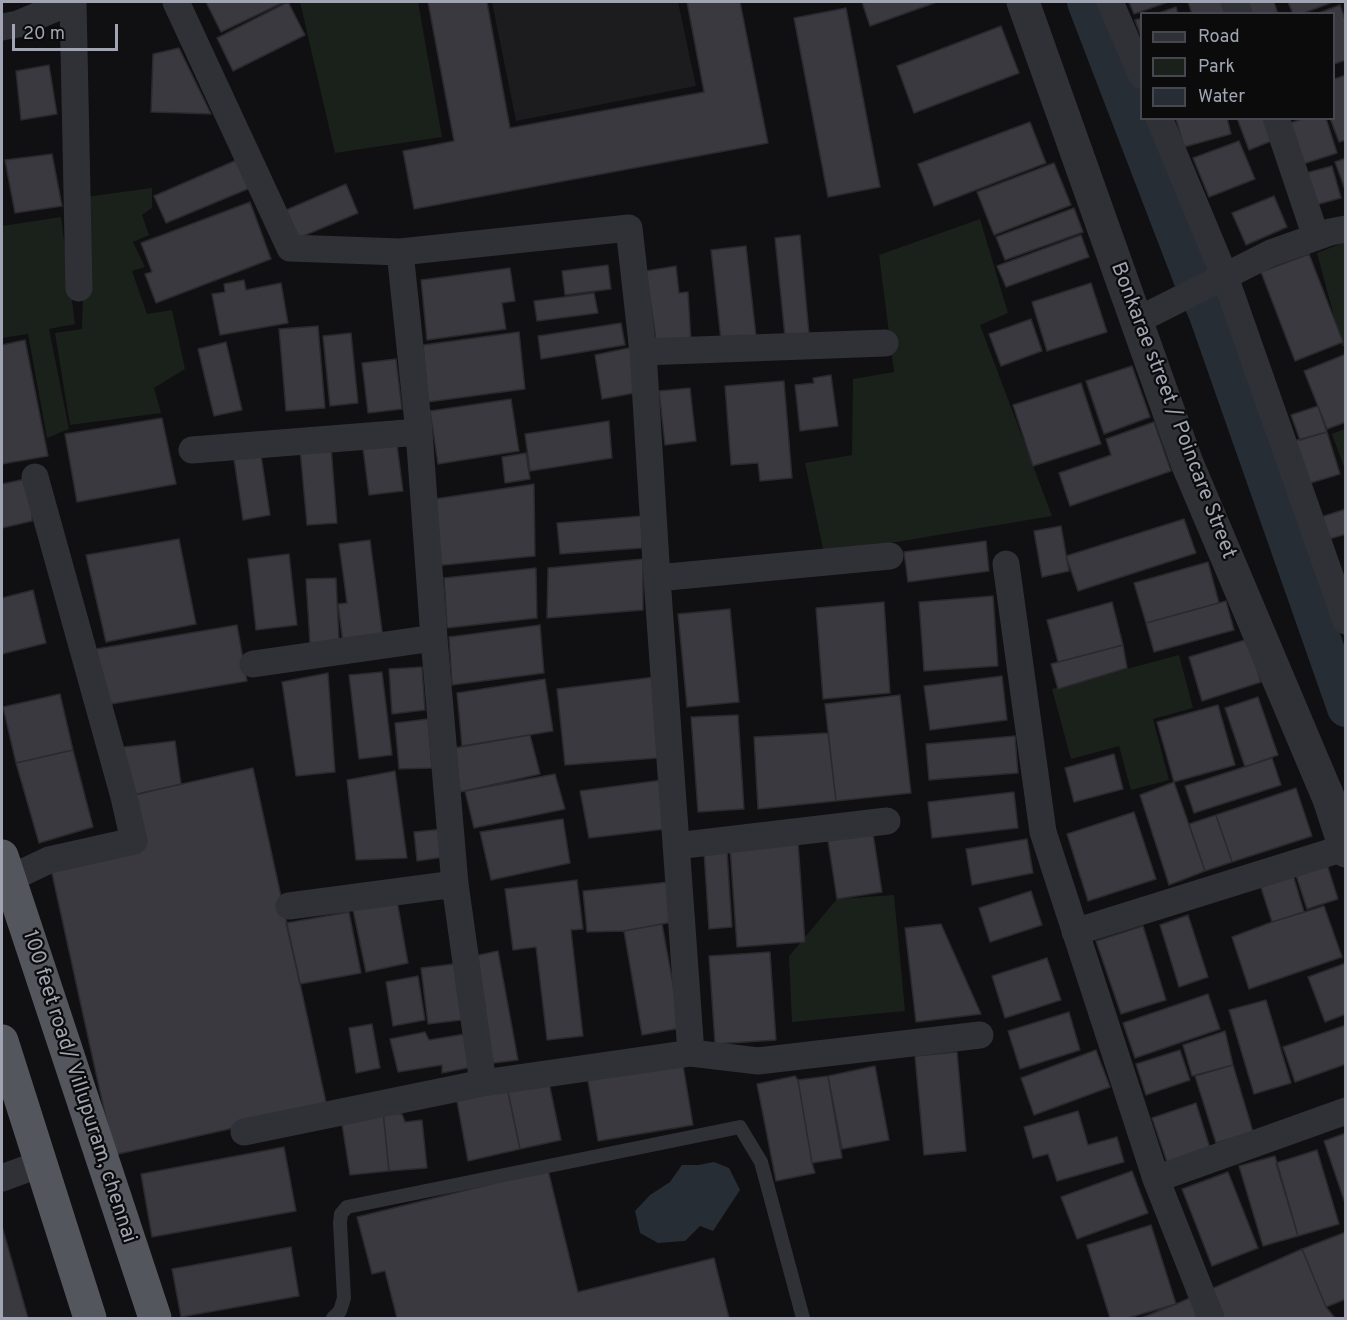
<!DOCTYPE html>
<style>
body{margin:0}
#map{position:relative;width:1347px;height:1320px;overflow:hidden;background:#100f11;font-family:Overpass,sans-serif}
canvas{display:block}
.frame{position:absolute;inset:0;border:3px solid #a0a4b3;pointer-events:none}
.legend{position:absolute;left:1140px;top:12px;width:195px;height:108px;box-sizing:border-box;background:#0b0b0c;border:2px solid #47484f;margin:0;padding:8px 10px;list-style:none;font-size:18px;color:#a0a4b3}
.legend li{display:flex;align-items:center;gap:12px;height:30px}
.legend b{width:30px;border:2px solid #47484f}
.scale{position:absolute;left:12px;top:24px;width:106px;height:27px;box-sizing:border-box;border:3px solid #a0a4b3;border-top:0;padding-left:8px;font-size:18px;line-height:21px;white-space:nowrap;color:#a0a4b3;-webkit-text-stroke:4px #0b0b0c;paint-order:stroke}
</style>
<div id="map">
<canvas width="1347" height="1320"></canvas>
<div class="frame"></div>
<ul class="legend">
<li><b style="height:8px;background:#303136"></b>Road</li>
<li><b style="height:16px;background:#1a211b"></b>Park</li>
<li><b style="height:16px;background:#262d35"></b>Water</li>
</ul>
<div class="scale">20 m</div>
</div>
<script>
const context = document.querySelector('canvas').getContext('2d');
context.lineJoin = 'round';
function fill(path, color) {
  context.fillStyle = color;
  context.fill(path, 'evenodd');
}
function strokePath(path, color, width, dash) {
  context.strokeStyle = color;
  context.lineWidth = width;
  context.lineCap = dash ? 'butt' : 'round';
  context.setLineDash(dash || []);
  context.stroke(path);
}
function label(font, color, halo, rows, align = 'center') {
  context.font = font + ' Overpass,sans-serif';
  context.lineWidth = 4.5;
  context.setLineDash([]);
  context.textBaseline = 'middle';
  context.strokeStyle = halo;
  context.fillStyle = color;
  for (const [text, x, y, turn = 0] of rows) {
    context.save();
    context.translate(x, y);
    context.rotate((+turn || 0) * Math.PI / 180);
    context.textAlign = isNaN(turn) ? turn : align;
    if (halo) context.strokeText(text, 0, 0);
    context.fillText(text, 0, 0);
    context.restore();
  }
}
fill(new Path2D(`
 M492,2H678L696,86L516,121Z`), '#1c1b1e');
fill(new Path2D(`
 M300,2H418L442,137L335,153Z
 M152,188V208L142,215L149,235L133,242L145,267L132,271L147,314L172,310L185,369L154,388L161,413L70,425L55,333L82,329L85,197Z
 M61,217L75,324L49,329L69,429L47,438L28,334L2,338V226Z
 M980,219L1008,313L980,325L1052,516L824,554L805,463L852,455L853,379L894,372L879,255Z
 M1345,242V346H1342L1317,253Z
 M1345,429H1346L1345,470L1332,434Z
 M1179,655L1193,708L1153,719L1169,780L1131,790L1119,746L1071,759L1052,689Z
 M894,895L905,1011L792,1022L789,956L837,899Z`), '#1a211b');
fill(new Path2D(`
 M714,1162L729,1168L740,1190L713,1231L700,1226L685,1241L658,1243L640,1233L635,1211L650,1195L670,1182L682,1165H698Z`), '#262d35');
strokePath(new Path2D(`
 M1086,2L1192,278L1207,312L1346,708`), '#262d35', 38);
const building = new Path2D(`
 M206,2H284L221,32Z
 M288,2L305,35L233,71L217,38Z
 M428,2H487L510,128L704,92L687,2H740L768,143L414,209L403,151L454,141Z
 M862,2H937L870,26Z
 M1129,2H1168L1134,14Z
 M1188,2H1227L1231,14H1192Z
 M1246,2H1274L1278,14H1248Z
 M1288,2H1333L1301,14H1293Z
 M1340,5L1346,22V60L1334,64V14H1316Z
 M1176,7L1178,14H1156Z
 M846,8L880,187L828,197L794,18Z
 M1142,18V39L1135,20Z
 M1001,26L1019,73L914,113L897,66Z
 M179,48L211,114L151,112L153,54Z
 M49,65L57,114L21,120L16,71Z
 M1346,75V140L1339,142L1330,118H1334V79Z
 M1227,118L1231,134L1184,147L1176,119Z
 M1237,118H1271L1279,138L1249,150Z
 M1305,118H1326L1337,153L1303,164L1290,123Z
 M1030,122L1046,163L934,206L918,164Z
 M1239,141L1255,179L1209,197L1193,158Z
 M52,154L62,206L15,213L5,160Z
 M1346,158V192L1335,162Z
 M239,159L250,188L166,223L154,196Z
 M1054,163L1071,205L994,235L977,192Z
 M1332,166L1341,198L1308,207L1298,175Z
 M346,184L358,213L296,239L277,214Z
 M1274,196L1287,227L1246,245L1232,213Z
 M250,202L271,259L156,303L145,274L152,272L141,243Z
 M1074,208L1083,232L1005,260L996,237Z
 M800,235L809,334L785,337L775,238Z
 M1081,235L1089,257L1006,287L997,266Z
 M746,246L756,336L721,340L711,250Z
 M1309,254L1343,342L1295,361L1261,272Z
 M608,265L611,289L565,295L562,271Z
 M676,266L679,293L688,292L691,342L657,347L646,271Z
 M510,268L515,301L502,303L506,329L427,340L421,280Z
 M244,280L246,290L281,283L288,323L220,335L212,294L225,292L224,284Z
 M1091,283L1107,332L1047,351L1032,302Z
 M594,293L598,313L537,321L534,301Z
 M1031,319L1042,351L1001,366L989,334Z
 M621,323L625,345L541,359L538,336Z
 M318,326L325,408L286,411L279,329Z
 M519,332L525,389L428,402L423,345Z
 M351,333L358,403L330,406L323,336Z
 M25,340L48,456L2,464V345Z
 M226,342L242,410L214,416L198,349Z
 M633,347L640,392L602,399L595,355Z
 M1346,354V422L1327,429L1304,371Z
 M396,359L402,409L368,413L362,363Z
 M1132,366L1150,417L1104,434L1086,381Z
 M831,375L838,426L800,431L795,385L814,383L813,378Z
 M784,381L792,478L760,481L758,463L731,465L725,386Z
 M1081,383L1101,444L1033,466L1013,405Z
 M690,388L696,441L665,445L659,391Z
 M511,399L519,451L438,464L430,411Z
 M1318,406L1327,432L1300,440L1291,415Z
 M162,418L176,484L77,502L65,434Z
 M609,421L612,458L530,471L525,434Z
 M1154,422L1171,471L1070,506L1059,473L1111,455L1106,439Z
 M1327,432L1340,474L1304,485L1290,442Z
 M396,437L403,491L369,495L362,441Z
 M331,446L337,523L307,525L300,449Z
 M526,453L530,479L505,483L502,457Z
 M261,455L270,515L243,520L234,459Z
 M35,477L32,521L2,528V484Z
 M534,484L535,556L434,566L428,500Z
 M1346,509V534L1326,540L1318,518Z
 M642,516V548L560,554L557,523Z
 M1184,519L1196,553L1078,591L1066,556Z
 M1061,526L1069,571L1042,577L1034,531Z
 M179,539L196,624L106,642L86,555Z
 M370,540L383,638L343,643L338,604L347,603L339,544Z
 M986,541L989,571L908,582L904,552Z
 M289,554L297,625L256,630L248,559Z
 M643,559V610L547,618L548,568Z
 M1208,562L1219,603L1146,623L1134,583Z
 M536,568L537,618L447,628L444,578Z
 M336,578L339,641L310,643L306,579Z
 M33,590L46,643L2,654V598Z
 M993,596L998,666L924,671L919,602Z
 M1226,601L1234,630L1154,652L1146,623Z
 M884,602L890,693L823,699L816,608Z
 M1112,602L1123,645L1058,662L1047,620Z
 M730,609L739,702L687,707L678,614Z
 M237,625L247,681L105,705L96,649Z
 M540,625L544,673L452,685L449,637Z
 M1248,639L1261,682L1202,701L1189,657Z
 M1123,645L1127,668L1058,689L1051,664Z
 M422,667L425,710L392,714L389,669Z
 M382,672L392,755L359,759L349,675Z
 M328,673L335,772L296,776L282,682Z
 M1002,676L1007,720L930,730L924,686Z
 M655,677L658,758L565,765L557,689Z
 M545,679L553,731L462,746L457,693Z
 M60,694L73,750L16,763L3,707Z
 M900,695L911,793L836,801L825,704Z
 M1258,697L1278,755L1245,767L1225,708Z
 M1218,705L1235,765L1174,782L1157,722Z
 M738,715L744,809L698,812L691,717Z
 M428,719L432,768L399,769L395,723Z
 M828,733L836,801L758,809L754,737Z
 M530,735L540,774L460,792L454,748Z
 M1015,736L1018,773L929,780L926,744Z
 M175,741L181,784L126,797L116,748Z
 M73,750L93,827L39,843L16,763Z
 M1114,754L1123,789L1074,802L1065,768Z
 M1272,758L1281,785L1194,813L1185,786Z
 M253,768L327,1107L114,1155L49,860L134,841L124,797Z
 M395,771L407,858L356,860L347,780Z
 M555,774L565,809L474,828L465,791Z
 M662,780L666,829L589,838L580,791Z
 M1174,782L1205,871L1169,885L1140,795Z
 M1296,788L1312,836L1232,862L1216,815Z
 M1014,792L1018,828L932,838L928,802Z
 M1134,812L1156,879L1088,901L1067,834Z
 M1216,815L1232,862L1205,871L1189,824Z
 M563,819L570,863L491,880L480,832Z
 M872,827L882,892L837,899L827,834Z
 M443,829L444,857L417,861L414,832Z
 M1027,839L1033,873L972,885L966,849Z
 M798,842L805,942L737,947L730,847Z
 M727,851L732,927L709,929L704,852Z
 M1326,861L1338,899L1307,909L1295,872Z
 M1291,868L1304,912L1272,922L1258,878Z
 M577,880L583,929L571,930L583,1036L547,1040L536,947L513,950L505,889Z
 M669,882L673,922L624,931L587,932L583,891Z
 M1031,891L1042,925L990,942L979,908Z
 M396,895L408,963L366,972L352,905Z
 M1324,906L1342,957L1249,989L1232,937L1272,922Z
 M349,912L361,973L300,984L286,923Z
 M1188,915L1208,977L1179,987L1160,925Z
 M662,924L681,1028L642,1035L624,931Z
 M941,924L981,1014L916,1022L905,928Z
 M1143,926L1166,1000L1121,1014L1096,941Z
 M498,951L518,1060L485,1064L474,956Z
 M770,952L776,1040L715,1044L709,956Z
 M1047,958L1061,1000L1005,1018L992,976Z
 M462,963L470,1019L428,1024L421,968Z
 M1346,963V1014L1325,1022L1308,977Z
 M418,976L425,1020L393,1026L386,982Z
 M1208,994L1220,1029L1135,1058L1123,1023Z
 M1266,1000L1291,1083L1254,1094L1229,1010Z
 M1069,1012L1080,1050L1020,1069L1008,1031Z
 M372,1024L380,1068L356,1073L349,1028Z
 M1346,1025V1064L1295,1082L1283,1047Z
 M1225,1031L1233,1065L1192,1076L1183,1045Z
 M425,1032L429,1040L471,1033L477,1066L442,1073V1065L398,1072L390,1039Z
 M1096,1050L1110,1087L1034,1115L1021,1078Z
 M1180,1050L1190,1080L1146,1095L1136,1064Z
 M957,1052L966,1151L924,1155L915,1056Z
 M682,1059L693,1125L598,1141L587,1075Z
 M1233,1065L1253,1132L1216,1143L1195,1076Z
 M875,1066L889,1140L842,1149L828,1076Z
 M795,1076L798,1080L812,1163L815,1173L776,1181L757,1084Z
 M828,1076L842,1158L812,1163L798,1080Z
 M548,1078L561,1140L520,1149L507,1087Z
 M507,1087L520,1149L468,1161L456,1096Z
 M1196,1103L1210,1148L1167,1162L1152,1118Z
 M383,1111L402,1114L405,1122L422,1120L427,1168L389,1171Z
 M383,1111L389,1171L350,1175L341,1118Z
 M1078,1111L1088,1145L1117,1137L1124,1162L1057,1181L1048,1154L1033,1158L1024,1127Z
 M1346,1133V1206L1324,1141Z
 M284,1147L296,1211L152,1237L141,1174Z
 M1317,1150L1339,1224L1298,1236L1276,1163Z
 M1275,1156L1298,1236L1263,1246L1239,1166Z
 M548,1170L578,1292L714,1258L729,1318H397L385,1271L372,1274L357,1217Z
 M1132,1171L1148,1213L1077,1239L1061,1197Z
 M1228,1172L1258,1248L1212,1266L1182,1189Z
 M1151,1225L1176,1304L1128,1318H1110L1087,1245Z
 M2,1226L28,1318H2Z
 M1346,1232V1299L1326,1307L1302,1249Z
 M291,1247L299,1296L181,1317L172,1269Z
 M1302,1249L1326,1307L1335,1318H1219L1209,1290Z
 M1192,1297L1201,1318H1141L1176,1304Z`);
fill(building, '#3a393f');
strokePath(building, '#2a292d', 1.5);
strokePath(new Path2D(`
 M333,1318L340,1311L344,1298L340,1223L341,1214L347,1207L740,1127L761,1162L803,1318`), '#303136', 14);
strokePath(new Path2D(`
 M73,2L79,288
 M176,2L290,248L400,252L629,228L643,352L657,578L691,1053
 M1110,2L1142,76
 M1234,2L1239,14
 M2,27L18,24L70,2
 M1159,118L1225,277L1346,621
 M1276,118L1316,237
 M400,252L419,432L434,638L455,884L483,1083
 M1136,319L1150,314L1271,253L1330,232L1346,229
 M643,352L885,343
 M192,450L419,432
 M1006,564L1043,832L1156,1179L1211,1318
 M657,578L890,556
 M253,664L434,638
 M676,846L887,821
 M9,879L49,860L134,841L124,797L35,477
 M289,906L455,884
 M1075,932L1344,848
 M244,1132L483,1083L691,1053L758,1061L980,1035
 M2,1178L40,1164
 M1156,1179L1346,1111`), '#303136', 27);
strokePath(new Path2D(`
 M1023,2L1187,463L1329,799L1346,851`), '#303136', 33);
strokePath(new Path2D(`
 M2,856L155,1318
 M2,1041L90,1318`), '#54565e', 33);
label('21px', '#a0a4b3', '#0b0b0c', [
 ["Bonkarae street / Poincare Street",1172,411,69],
 ["100 feet road/ Villupuram, chennai",78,1087,72]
]);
</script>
